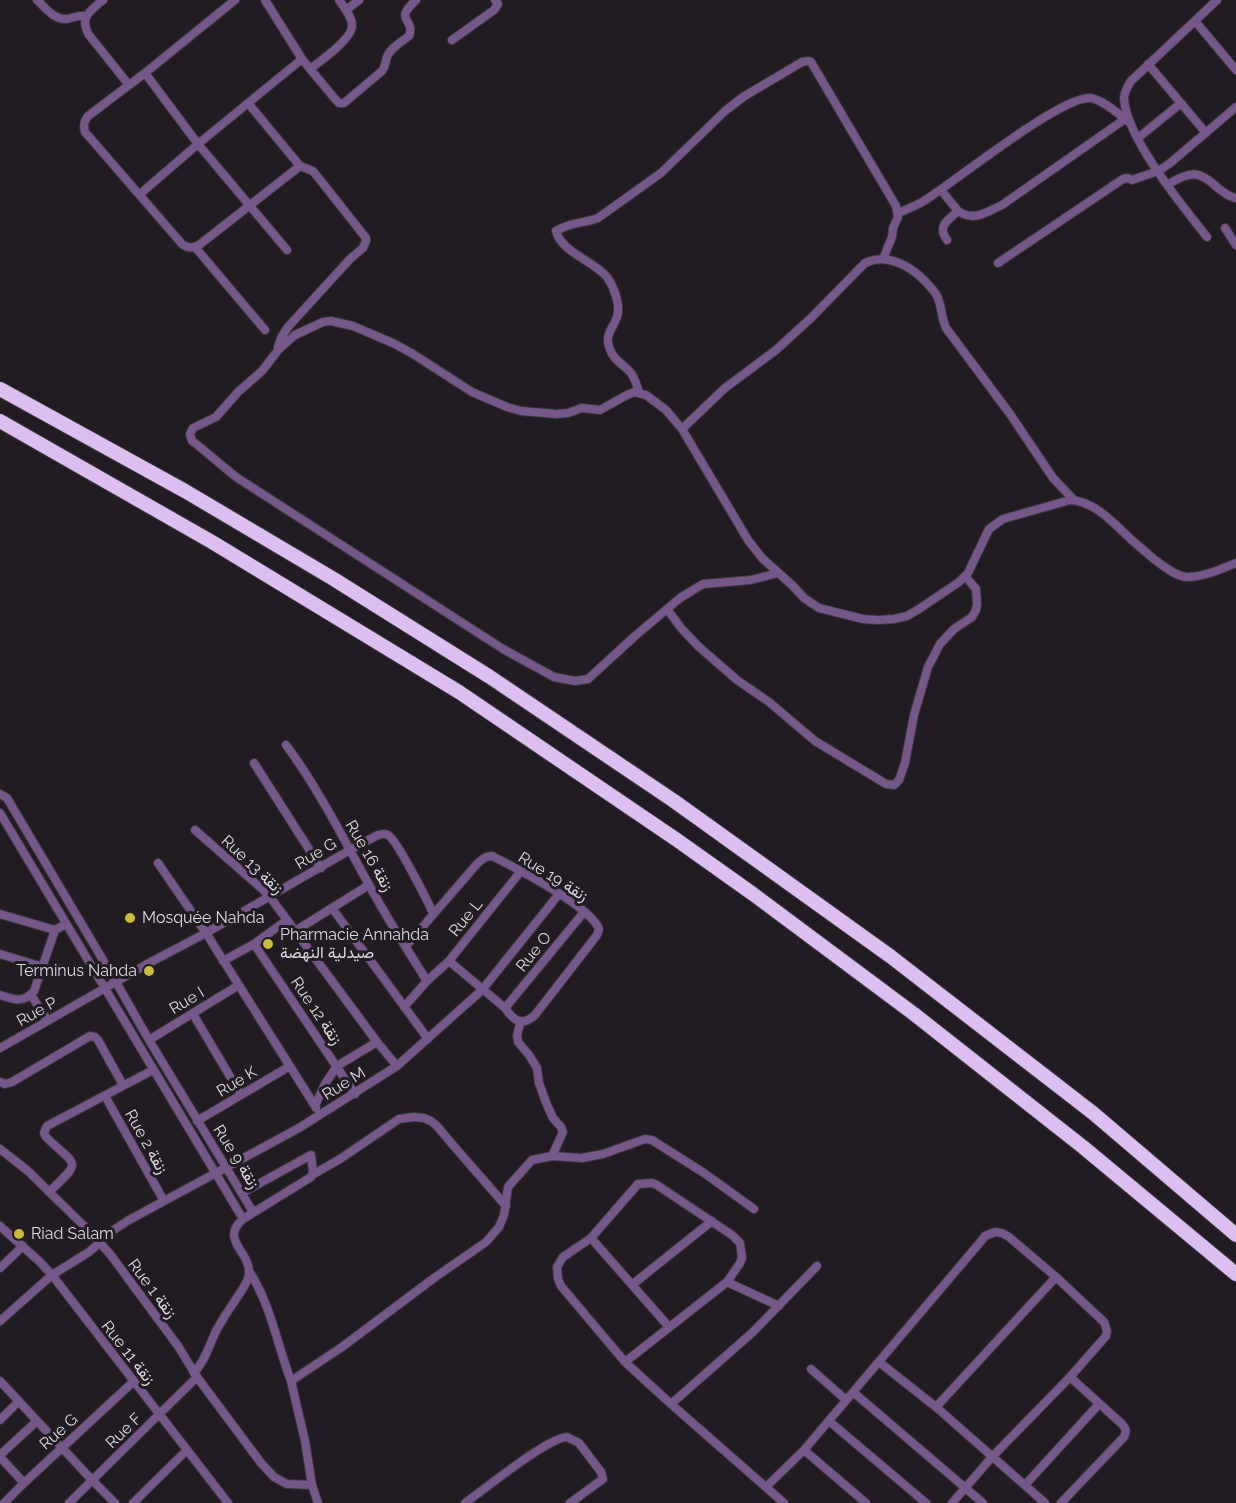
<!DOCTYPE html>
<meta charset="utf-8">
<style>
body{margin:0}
canvas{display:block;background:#201c22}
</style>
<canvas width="1236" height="1503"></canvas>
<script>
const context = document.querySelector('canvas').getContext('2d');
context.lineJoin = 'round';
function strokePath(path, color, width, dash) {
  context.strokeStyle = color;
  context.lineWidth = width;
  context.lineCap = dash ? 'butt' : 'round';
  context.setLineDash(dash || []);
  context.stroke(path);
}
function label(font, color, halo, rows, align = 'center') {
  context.font = font + ' Raleway,Vazirmatn,sans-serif';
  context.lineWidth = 6;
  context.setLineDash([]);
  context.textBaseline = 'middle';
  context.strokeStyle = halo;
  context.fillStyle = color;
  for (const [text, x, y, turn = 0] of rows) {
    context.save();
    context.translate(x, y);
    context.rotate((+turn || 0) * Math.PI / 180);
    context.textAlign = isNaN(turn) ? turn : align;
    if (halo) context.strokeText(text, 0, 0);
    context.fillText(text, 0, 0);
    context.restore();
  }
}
const minor = new Path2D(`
 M37,0C45,7 54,20 66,19C73,18 78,15 86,16
 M103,0C90,11 79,17 89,35L129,85
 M235,0L145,73L88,116C84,121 83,125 85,132L182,244C187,248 192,249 199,245L300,166
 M265,0L302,59L310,69C321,61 353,38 352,25C352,17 344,7 339,0
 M346,10L359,0
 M1195,21L1236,70
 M452,40L494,10L498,4L495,0
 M1148,64L1206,133
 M310,69L336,100L339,103H344L382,71C386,66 385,62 387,57C390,48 403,41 409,36C416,18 392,22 416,0
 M145,73L198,144L287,250
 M248,103L300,166L313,171L366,238V241L363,248L350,259L288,327L281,338L278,347
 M1138,138L1181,103
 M1167,185C1191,170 1199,170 1219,189C1225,193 1229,197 1236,198
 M941,190L958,211
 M140,194L198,144L302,59
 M898,213C908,209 918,205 927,199C957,180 1061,96 1090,98C1102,99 1120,115 1129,122
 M1225,228L1236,245
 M1207,237C1182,205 1126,138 1124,98C1124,92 1128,86 1131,81L1217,0
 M947,240C937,226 947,221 958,211C974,222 987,212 1002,205L1125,119
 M195,247L265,330
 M998,263L1123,179L1128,178L1132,180L1158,171L1169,164L1236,107
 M639,393C637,386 635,377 630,372C622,363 613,360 609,347C605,333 613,329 617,317C621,305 614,287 607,277C594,261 561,252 556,231C567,223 585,223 598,218L661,173L725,111L743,97L802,62L808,61L811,62L896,206L898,217L893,228L892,237L883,259
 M682,429L725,388L776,350L811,318L865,263C887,253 909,265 925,281C929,286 934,290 937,296C942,306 941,317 946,328L1010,414L1053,478L1074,500
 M778,573L751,580L703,584L680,598L635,636L588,679L575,681L554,677L503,649L236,477L195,443L192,441L190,434L193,428L216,417L238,392L262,371L279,349L295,335L323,322L331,321L340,323L353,326L395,344L413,354L472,392L507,407L521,411L556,414L568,413L582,408L600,410L627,395L634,392L646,395L666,410L682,429L748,540L762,558L793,586L804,598L819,608L863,619L878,620L894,619L907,616L919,609L959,582L968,573L989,529L1003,519L1070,500C1096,501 1116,526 1134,542C1141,548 1148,554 1155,560C1165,567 1175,576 1187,577C1204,577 1221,569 1236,563
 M667,609L681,628L698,646L737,680L769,702L815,741L886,784L894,785L899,780L905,763L914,715L928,667L940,644L954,629L972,617L976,610L977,604L976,589L965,576
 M286,745C318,788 342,836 368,883C386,917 407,949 427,981
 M254,763L321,868
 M0,794L7,798L116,982L149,1040L253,1212
 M0,813L243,1219
 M195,830L261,888L270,897L377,1042L397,1066
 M158,863L206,933L315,1106
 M332,908L428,1039
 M0,914L55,930L66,924
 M295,931L369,885
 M254,944L355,1094
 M406,946L476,865C481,860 485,856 492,856C516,868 590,906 599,929L597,935L535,1015C522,1027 514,1021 505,1008L449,961
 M0,954L43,967
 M223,961L254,944L287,920
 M0,995C14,1000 24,1003 34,991L55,930
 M31,995L48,1021
 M404,1007L427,981L449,961L521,871
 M505,1008L584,912
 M193,1014L241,1095
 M149,1040L239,985
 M0,1048L149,963L206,933L350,850L378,835C382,834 385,833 388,835C397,840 427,900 433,913
 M0,1082L5,1084L12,1082L90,1036L95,1037L98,1040L123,1085
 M105,1096L164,1201
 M316,1108L315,1106L325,1084L337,1066L377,1042
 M197,1121L290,1066
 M0,1149L28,1171L87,1229L110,1254L178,1346L197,1377L261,1463L274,1477L287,1484L312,1485
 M552,1156L582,1158L603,1154L645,1139L652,1140L704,1173L754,1209
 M312,1175L340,1159L399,1119L414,1117L424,1118L431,1121L437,1126L452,1144L506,1206
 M49,1192C84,1159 76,1167 46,1137L44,1133L47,1126L153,1070
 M0,1226L40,1262L52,1275L228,1503
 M591,1238L669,1327
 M0,1268L23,1246
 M249,1271C271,1305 277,1344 291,1381
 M727,1282L779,1306
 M633,1284L712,1221
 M0,1321L52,1275L89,1252L115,1229L129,1220L299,1128L397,1066L482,990L559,894
 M625,1362L727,1282L740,1263L742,1258L740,1243L732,1235L657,1185L652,1183L638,1184L591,1238L563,1257L557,1267L558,1279L561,1286L625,1362L671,1404L784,1503
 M879,1362L936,1407L1045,1503
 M811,1369L846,1400
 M194,1373C205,1361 209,1346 216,1331C222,1320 229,1309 236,1299C241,1291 248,1283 249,1274C251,1252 219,1240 243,1219L311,1177L313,1172L311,1155L242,1193
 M0,1381L92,1480L115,1503
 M853,1392L983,1503
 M671,1404L753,1332L817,1266
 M936,1407L1056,1277
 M0,1420L19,1401
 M829,1421L926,1503
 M804,1450L866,1503
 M0,1455L37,1421
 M0,1457L24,1483
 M1025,1485L1099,1404
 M766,1487L804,1450L982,1240L985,1236L995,1232L1002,1233L1009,1237L1056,1277L1104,1322L1107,1331L1106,1336L1070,1377L992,1457L952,1503
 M4,1503L24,1483L133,1382
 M69,1503L197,1377
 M133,1503L187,1450
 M318,1503L312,1485L305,1441L291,1381L342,1347L434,1278L486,1242L499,1227L504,1215L508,1187L515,1179L532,1160L552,1156L563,1132L561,1127L553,1118L547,1105L539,1083L537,1068L529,1055L518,1042L517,1035L521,1021
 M465,1503C485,1489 547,1438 567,1437L579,1443L601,1472L603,1479L570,1503
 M1061,1503L1124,1437C1127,1431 1126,1429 1122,1424L1070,1377`);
const motorway = new Path2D(`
 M0,389L185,491L332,578L490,677L674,801L890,956L1093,1113L1236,1235
 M0,421L212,542L459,692L677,840L753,894L914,1014L1083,1147L1236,1274`);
strokePath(minor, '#3a373c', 10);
strokePath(motorway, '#3a373c', 16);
strokePath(minor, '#765789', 8);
strokePath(motorway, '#dcbef0', 14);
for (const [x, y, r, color] of [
 [130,918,6,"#caba39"],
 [268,944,6,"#caba39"],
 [149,971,6,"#caba39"],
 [19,1234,6,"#caba39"]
]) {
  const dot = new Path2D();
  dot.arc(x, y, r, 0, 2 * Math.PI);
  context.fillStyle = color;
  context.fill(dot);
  strokePath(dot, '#201c22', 2);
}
label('16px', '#dcdade', '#201c22', [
 ["Rue G",316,854,-31],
 ["Rue 16 زنقة",369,856,60],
 ["Rue 13 زنقة",252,865,43],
 ["Rue 19 زنقة",553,877,32],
 ["Rue L",466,918,-51],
 ["Rue O",534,952,-51],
 ["Rue I",187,1001,-31],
 ["Rue 12 زنقة",316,1011,56],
 ["Rue P",37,1012,-29],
 ["Rue K",237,1082,-31],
 ["Rue M",344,1084,-32],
 ["Rue 2 زنقة",146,1142,61],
 ["Rue 9 زنقة",236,1157,58],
 ["Rue 1 زنقة",152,1289,53],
 ["Rue 11 زنقة",128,1353,52],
 ["Rue F",124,1431,-44],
 ["Rue G",59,1432,-42]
]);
label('16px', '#dcdade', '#201c22', [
 ["Mosquée Nahda",142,918],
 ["Pharmacie Annahda",280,935],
 ["صيدلية النهضة",280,953],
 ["Terminus Nahda",137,971,"right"],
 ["Riad Salam",31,1234]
], 'left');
</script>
